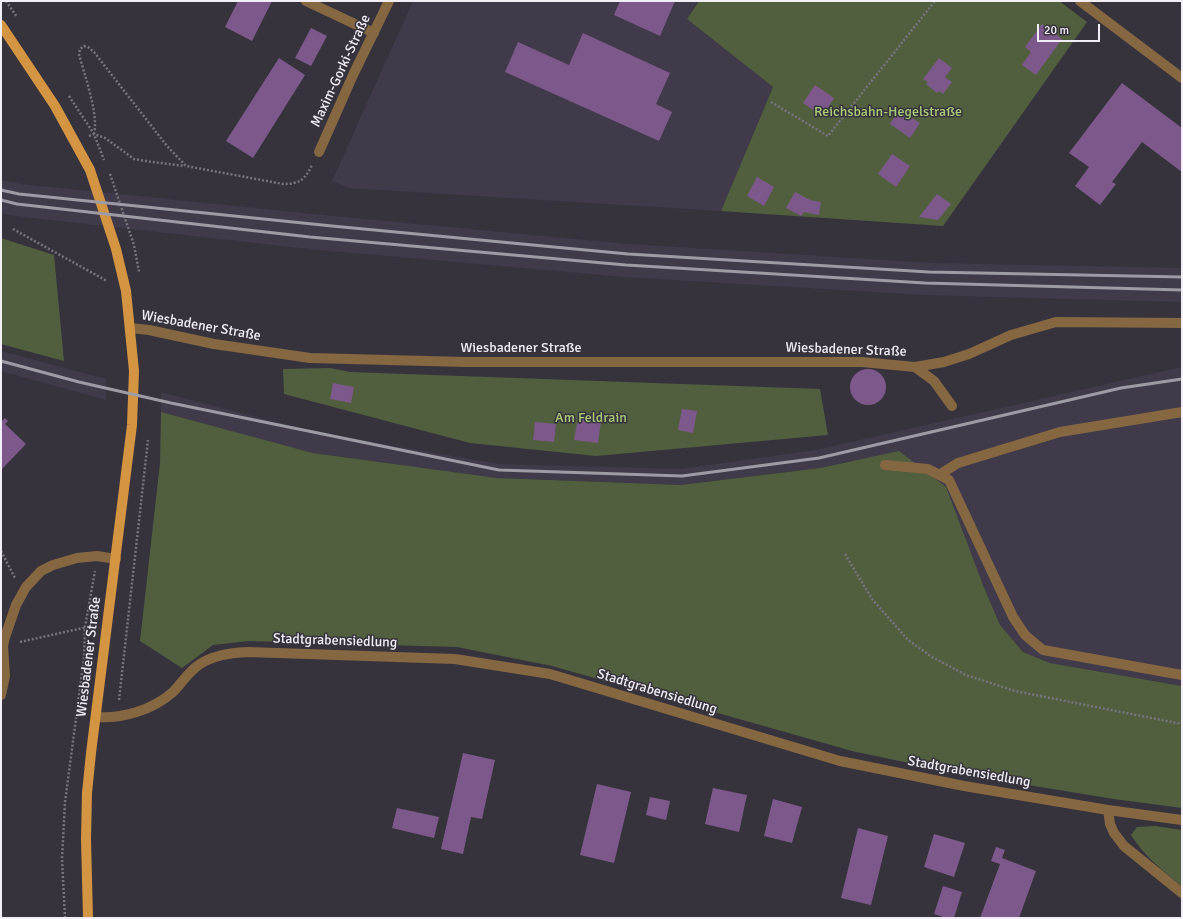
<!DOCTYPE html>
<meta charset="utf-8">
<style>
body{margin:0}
#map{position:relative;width:1183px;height:919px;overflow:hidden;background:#37333d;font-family:Signika,sans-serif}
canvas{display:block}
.frame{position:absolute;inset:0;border:2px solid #f1eef5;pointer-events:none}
.scale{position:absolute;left:1037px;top:24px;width:63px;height:18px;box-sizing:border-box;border:2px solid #f1eef5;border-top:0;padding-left:5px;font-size:12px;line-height:14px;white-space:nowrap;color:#f1eef5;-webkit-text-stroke:3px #37333d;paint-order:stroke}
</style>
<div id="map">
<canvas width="1183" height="919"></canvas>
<div class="frame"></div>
<div class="scale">20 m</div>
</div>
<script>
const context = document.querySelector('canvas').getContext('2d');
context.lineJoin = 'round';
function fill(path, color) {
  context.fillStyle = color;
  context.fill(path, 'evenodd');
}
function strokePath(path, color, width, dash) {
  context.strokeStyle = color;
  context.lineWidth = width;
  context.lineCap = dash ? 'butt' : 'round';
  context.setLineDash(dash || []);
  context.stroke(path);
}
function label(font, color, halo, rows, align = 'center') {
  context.font = font + ' Signika,sans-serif';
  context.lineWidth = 3;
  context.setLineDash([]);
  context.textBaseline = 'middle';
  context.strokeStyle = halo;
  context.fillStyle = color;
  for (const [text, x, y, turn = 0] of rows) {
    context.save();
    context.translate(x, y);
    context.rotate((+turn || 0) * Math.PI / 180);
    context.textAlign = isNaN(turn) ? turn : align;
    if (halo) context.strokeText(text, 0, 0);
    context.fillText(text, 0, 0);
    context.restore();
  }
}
fill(new Path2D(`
 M413,1H698L687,19L773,87L721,211L349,188L332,181Z
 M1,180L21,184L333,216L628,244L930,263L1182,268V302L925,295L625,277L309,249L15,216L1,213Z
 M1,351L106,379V400L1,371Z
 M1182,367V686L1050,663L1023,652L1000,625L983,585L854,460L820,468L681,485L497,478L313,453L161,412V392L317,433L499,464L681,469L816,450Z`), '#403a4a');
fill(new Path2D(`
 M699,1H1059L1087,22L943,226L721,211L773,87L687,19Z
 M1,238L54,255L64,361L1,344Z
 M330,368L350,372L820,389L828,435L596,456L470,443L284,394L283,369Z
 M161,412L313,453L497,478L681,485L820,468L899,451L946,487L983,585L1000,625L1023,652L1050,663L1182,686V808L1114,799L966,775L852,751L552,666L457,647L248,641L213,645L182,668L140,641L160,463Z
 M1155,826L1182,830V886C1163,871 1144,856 1131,835L1137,827Z`), '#515f3f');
fill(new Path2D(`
 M238,1H272L252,41L225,27Z
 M620,1H675L660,36L614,15Z
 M1042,24L1062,39L1036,75L1022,65L1031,52L1025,47Z
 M311,28L327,36L311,66L295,58Z
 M583,33L670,73L656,104L672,112L659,141L505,72L518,42L569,65Z
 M279,58L305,75L253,158L226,141Z
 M939,58L952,68L945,77L952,82L943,94L939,91L937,93L926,84L928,82L923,79Z
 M1122,83L1182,128V172L1142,142L1112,182L1116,184L1100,205L1075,186L1089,167L1069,153Z
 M815,85L834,98L824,114L815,107L813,110L803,103Z
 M899,110L920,123L910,138L890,124Z
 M892,154L910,166L896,187L878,174Z
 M757,177L774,187L764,206L747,196Z
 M795,192L810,200L821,202L819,215L804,212L801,216L786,208Z
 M937,194L951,204L938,220L919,217Z
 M850 387a18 18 0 1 1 36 0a18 18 0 1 1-36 0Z
 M333,383L354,387L351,403L330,399Z
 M682,409L697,411L693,433L678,430Z
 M5,418L8,421L5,424L26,444L1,470V420L2,421Z
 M581,418L601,421L598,443L574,440L577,423L580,424Z
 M535,422L556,424L554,442L533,440Z
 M463,753L495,760L482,819L471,817L463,854L441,849Z
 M597,784L631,792L614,863L580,855Z
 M713,788L747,795L739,832L705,824Z
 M650,797L670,801L666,820L646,815Z
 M773,799L802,807L792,843L764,836Z
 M397,808L439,817L434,838L392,828Z
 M858,828L888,836L871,905L841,898Z
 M934,834L965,843L954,877L924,867Z
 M996,847L1005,850L1002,858L1036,871L1019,918H980L1000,864L991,861Z
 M943,886L962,892L954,918H946L934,914Z`), '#7c598a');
strokePath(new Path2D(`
 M6,1L17,17
 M69,96L94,134L104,160
 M771,102L828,136L935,1
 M94,134C99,114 84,74 79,54L80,49L84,46L88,47L94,52L167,146L186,166L283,184C299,184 305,180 312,165
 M89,136L94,134L105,138L134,159L152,162L185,166
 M110,174L134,245L139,272
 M13,229L107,281
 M1,551L15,578
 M845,554L872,599L908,640L932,657L966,675L1015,691L1182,724
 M20,642L92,626
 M119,700L148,440
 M65,918L62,859L65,802L84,658L85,627L95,571`), '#78747d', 2.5, [2, 2]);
strokePath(new Path2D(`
 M306,1L374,33
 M1080,1L1182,78
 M319,152L353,75L389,1
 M130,328L149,330L214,344L310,358L466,362H862L915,367L944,362L969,354L1011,335L1056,322L1182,323
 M915,367L934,381L952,406
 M885,465L928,469L949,480L1013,617L1025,635L1043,650L1182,675
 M939,475L958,463L1060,432L1182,412
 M1,639L5,637L16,605L26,587L41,571L53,565L77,558L97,556L116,559
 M1,695L5,676L3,646L5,637
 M96,717C122,719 153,710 173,692C181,684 187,674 196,667C211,655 230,653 248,652L455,659L550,674L840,761L964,786L1108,810L1110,824L1114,833L1124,846L1182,893
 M1108,810L1182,820`), '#856742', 10);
strokePath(new Path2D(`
 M1,25L55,106L90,170L116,249L126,291L134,371L132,425L91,753L87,793L86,839L88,918`), '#d49542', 10);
strokePath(new Path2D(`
 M1,190L19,194L332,226L628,254L929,272L1182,277
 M1,200L17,204L310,237L626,265L925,283L1182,290
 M1,361L79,382L171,403L499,470L682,476L819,458L1121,388L1182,379`), '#9f9ba4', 3);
label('14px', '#f1eef5', '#37333d', [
 ["Maxim-Gorki-Straße",341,71,-65],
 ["Wiesbadener Straße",201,326,10],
 ["Wiesbadener Straße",521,348],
 ["Wiesbadener Straße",846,350,2],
 ["Stadtgrabensiedlung",335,641,2],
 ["Wiesbadener Straße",89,657,-83],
 ["Stadtgrabensiedlung",657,692,17],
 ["Stadtgrabensiedlung",969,772,10]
]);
label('14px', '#abcd79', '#37333d', [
 ["Reichsbahn-Hegelstraße",888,112],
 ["Am Feldrain",591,418]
]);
</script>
